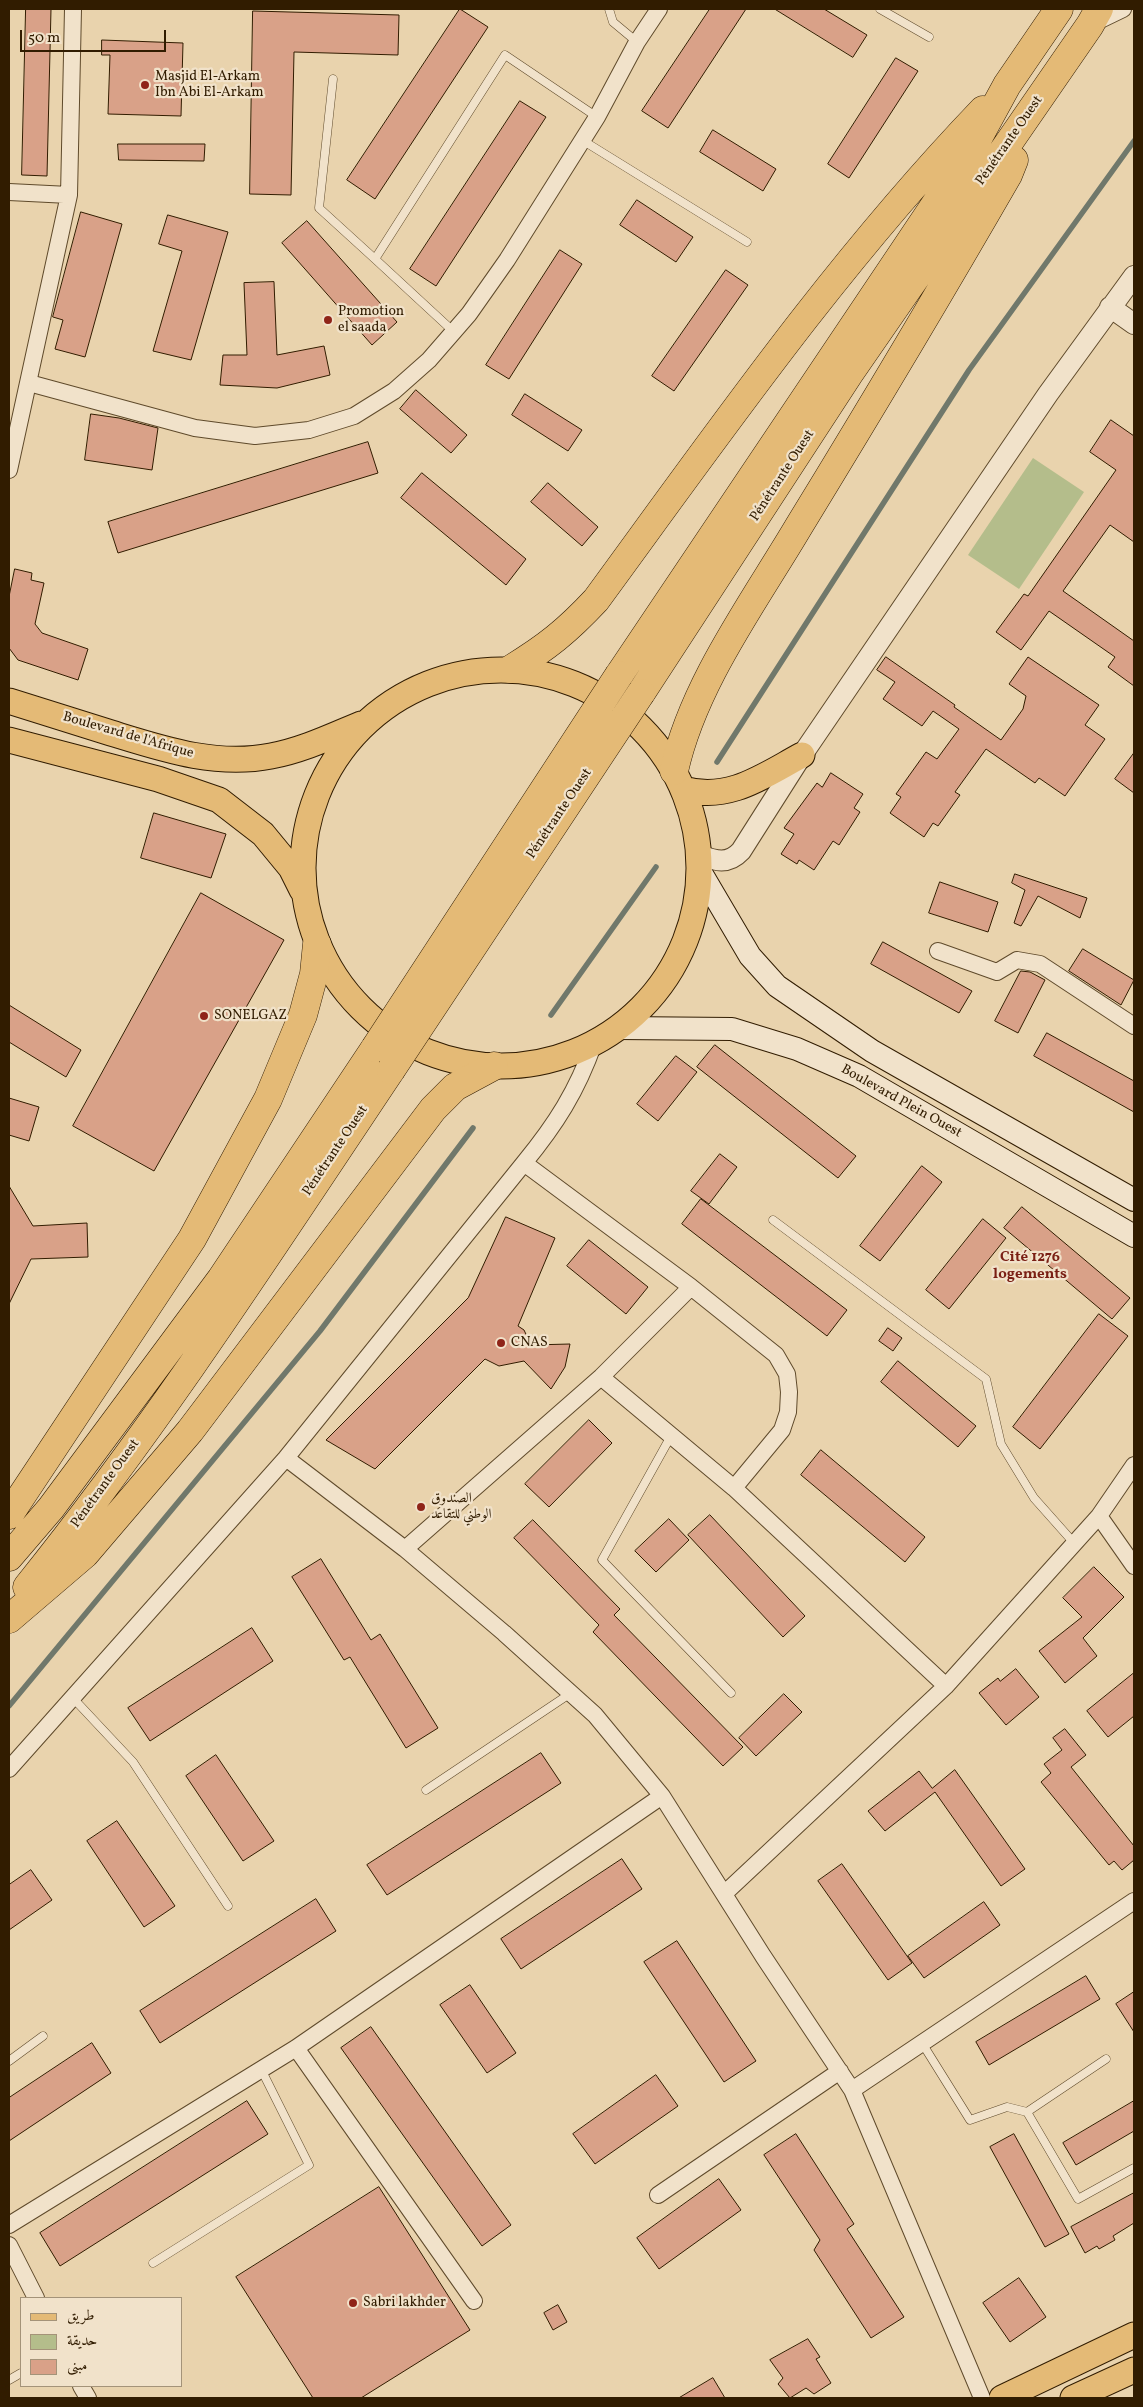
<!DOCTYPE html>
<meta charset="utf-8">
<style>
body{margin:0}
#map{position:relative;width:1143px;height:2407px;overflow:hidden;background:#e9d3ad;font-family:Vollkorn,Amiri,serif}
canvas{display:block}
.frame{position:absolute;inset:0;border:10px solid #311c00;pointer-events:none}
.legend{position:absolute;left:20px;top:2297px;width:162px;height:90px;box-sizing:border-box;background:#f1e2ca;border:1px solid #a49379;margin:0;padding:6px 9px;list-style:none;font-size:15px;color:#311c00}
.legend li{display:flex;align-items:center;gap:10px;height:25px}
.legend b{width:25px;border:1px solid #a49379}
.scale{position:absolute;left:20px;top:30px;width:146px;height:22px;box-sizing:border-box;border:2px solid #311c00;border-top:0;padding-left:6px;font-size:15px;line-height:18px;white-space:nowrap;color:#311c00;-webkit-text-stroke:4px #f1e2ca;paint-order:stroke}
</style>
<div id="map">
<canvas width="1143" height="2407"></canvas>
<div class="frame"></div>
<ul class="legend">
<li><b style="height:6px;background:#e4ba76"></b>طريق</li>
<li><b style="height:14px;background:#b4bd8b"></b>حديقة</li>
<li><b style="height:14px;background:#d9a188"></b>مبنى</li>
</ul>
<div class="scale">50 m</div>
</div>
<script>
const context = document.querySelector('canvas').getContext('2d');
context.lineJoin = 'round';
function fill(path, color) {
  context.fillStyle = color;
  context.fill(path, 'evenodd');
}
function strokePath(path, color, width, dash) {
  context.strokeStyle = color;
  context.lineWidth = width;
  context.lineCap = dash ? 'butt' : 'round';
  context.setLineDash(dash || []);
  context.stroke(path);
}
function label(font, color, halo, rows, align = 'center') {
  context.font = font + ' Vollkorn,Amiri,serif';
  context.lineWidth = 4.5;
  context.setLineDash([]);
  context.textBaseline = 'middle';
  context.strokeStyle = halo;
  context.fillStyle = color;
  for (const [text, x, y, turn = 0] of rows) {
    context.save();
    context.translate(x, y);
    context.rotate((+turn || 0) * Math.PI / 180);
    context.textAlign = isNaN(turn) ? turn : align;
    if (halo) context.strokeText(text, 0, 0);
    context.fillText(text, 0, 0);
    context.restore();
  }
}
fill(new Path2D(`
 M1033,458L1084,492L1019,589L968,555Z`), '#b4bd8b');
strokePath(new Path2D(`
 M717,762L969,370L1134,141
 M551,1015L656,867
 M9,1706L320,1331L473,1128`), '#70786b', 5.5);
const building = new Path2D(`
 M26,9H51L47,176L22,175Z
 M460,9L488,27L375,199L347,180Z
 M710,9H746L668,128L642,111Z
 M775,9H824L867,35L853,57Z
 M253,11L399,15L398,55L294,52L291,195L250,194Z
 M102,40L183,43L181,116L108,114L110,55H102Z
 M896,58L918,71L849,178L828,164Z
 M520,101L546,117L436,286L410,269Z
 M713,130L776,169L763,191L700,152Z
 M118,144H205L204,161L119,160Z
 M637,200L693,237L676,262L620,225Z
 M81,212L122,224L85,357L55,349L63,320L53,317Z
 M168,215L228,232L191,360L153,351L182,251L159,244Z
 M307,221L397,322L372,345L282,243Z
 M560,250L582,264L509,379L486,365Z
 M726,270L748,285L674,391L652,376Z
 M274,282L277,355L324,346L330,375L277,388L220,385L223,355H247L244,283Z
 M416,390L467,435L451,453L400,409Z
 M525,394L582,430L568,451L512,415Z
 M91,414L119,418L158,428L152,470L85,460Z
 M1111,420L1134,436V542L1110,525L1063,591L1134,641V686L1108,667L1115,657L1049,611L1021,650L996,632L1024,594L1028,596L1116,470L1090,452Z
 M368,442L378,473L118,553L108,522Z
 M422,473L526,559L506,585L401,498Z
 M548,483L598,527L582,546L531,502Z
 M15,569L32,573L31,580L44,583L35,624L42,633L88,649L78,680L18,660L9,648V597Z
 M886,657L955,705L954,707L1001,740L1023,709L1026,696L1009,684L1028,657L1099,705L1085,725L1105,739L1065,796L1039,778L1035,783L986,749L955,792L960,795L938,826L933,823L924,837L890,813L901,797L896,794L926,752L937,759L959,729L933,711L922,726L883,699L895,682L877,670Z
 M1134,753V793L1115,779Z
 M831,773L863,794L854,808L860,812L839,845L833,841L814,870L799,860L797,864L781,854L794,834L784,828L817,783L822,787Z
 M154,813L226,834L211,878L141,858Z
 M1015,874L1087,898L1080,918L1038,896L1021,926L1014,923L1025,890L1012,883Z
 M940,882L998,902L988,932L929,913Z
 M201,893L284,940L154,1171L73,1126Z
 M883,942L972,991L959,1013L871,964Z
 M1083,949L1134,980L1121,1005L1069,971Z
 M1021,971L1030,972L1045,980L1018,1033L995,1021Z
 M9,1005L81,1050L66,1077L9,1042Z
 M1047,1033L1134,1081V1112L1034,1056Z
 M715,1045L856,1156L838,1178L697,1067Z
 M676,1056L697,1072L658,1121L637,1104Z
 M9,1098L39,1107L29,1141L9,1135Z
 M720,1154L737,1167L709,1204L691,1191Z
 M922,1166L942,1182L880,1261L860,1246Z
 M9,1186L33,1226L87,1223L88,1257L31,1259L9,1304Z
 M701,1199L847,1310L827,1336L682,1224Z
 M1022,1207L1130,1298L1112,1319L1004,1228Z
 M506,1217L555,1238L518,1326L524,1330L531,1345L570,1344L565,1367L551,1389L524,1361L499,1366L485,1359L375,1469L326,1440L468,1298Z
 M983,1219L1006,1238L949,1309L926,1290Z
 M589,1240L648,1287L626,1314L567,1266Z
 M1099,1314L1128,1336L1040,1449L1013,1427Z
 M888,1328L902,1338L893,1351L879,1341Z
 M898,1361L976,1426L958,1447L881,1382Z
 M589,1420L612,1443L549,1507L525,1484Z
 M821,1450L925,1537L905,1562L801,1475Z
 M710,1515L805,1616L783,1637L688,1535Z
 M669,1519L689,1540L656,1572L635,1551Z
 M533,1520L620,1609L614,1615L743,1747L723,1766L593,1632L599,1625L514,1538Z
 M321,1559L371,1640L380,1634L438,1728L406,1748L350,1657L344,1660L292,1577Z
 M1094,1567L1124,1597L1083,1638L1097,1656L1065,1683L1039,1651L1082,1617L1063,1598Z
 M252,1628L273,1661L150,1741L128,1708Z
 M1016,1669L1039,1697L1006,1725L979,1693L998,1678L1000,1681Z
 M1134,1673V1716L1108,1737L1087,1711Z
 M784,1694L802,1712L756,1756L739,1738Z
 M1065,1729L1086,1755L1071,1767L1134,1846V1860L1122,1870L1114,1861L1109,1865L1041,1782L1051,1773L1044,1764L1062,1750L1053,1738Z
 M541,1753L561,1783L387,1895L367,1865Z
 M216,1755L274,1841L243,1861L186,1776Z
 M955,1770L1025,1869L1001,1886L935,1792L885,1831L868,1811L919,1771L932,1788Z
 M117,1821L175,1906L144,1927L87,1841Z
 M622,1859L642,1889L521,1969L501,1939Z
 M842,1864L912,1963L888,1980L818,1881Z
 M31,1870L52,1900L9,1930V1885Z
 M316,1899L336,1931L160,2043L140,2011Z
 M984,1902L1000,1925L924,1978L908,1956Z
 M677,1941L756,2061L724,2082L644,1962Z
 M1086,1976L1100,1999L989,2065L976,2042Z
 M470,1985L516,2053L487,2073L440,2005Z
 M1134,1992V2032L1116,2004Z
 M371,2027L511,2225L482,2246L341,2048Z
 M92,2043L111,2073L9,2141V2098Z
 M656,2075L678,2106L595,2164L573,2134Z
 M247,2101L268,2134L60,2266L40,2233Z
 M1134,2101V2131L1076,2165L1063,2143Z
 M796,2134L854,2224L847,2229L904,2317L871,2338L814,2250L820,2240L764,2155Z
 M1014,2134L1069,2234L1045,2247L990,2147Z
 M719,2179L741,2210L659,2269L637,2238Z
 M379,2187L470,2330L361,2398H313L236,2277Z
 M1134,2193V2223L1113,2236L1115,2240L1099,2249L1097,2246L1085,2253L1071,2227Z
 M1019,2278L1046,2317L1010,2342L983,2303Z
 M558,2305L567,2322L553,2330L544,2313Z
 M808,2339L820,2357L816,2359L831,2383L814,2394L806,2388L790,2398L778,2384L783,2378L770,2360Z
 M713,2378L725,2398H679Z`);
fill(building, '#d9a188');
strokePath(building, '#311c00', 1);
const service = new Path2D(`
 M609,9L613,22L637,42
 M880,9L929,37
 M333,79L319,208L375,259
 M582,140L747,242
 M454,332L375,259L505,55L597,117
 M773,1220L986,1379L1001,1444L1034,1498L1074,1543
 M671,1436L602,1560L731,1693
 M72,1697L133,1762L228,1906
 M426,1790L571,1693
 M922,2043L970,2120L1007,2107L1027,2112L1106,2059
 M9,2061L43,2036
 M1027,2112L1078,2199L1134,2168
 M153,2263L309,2165L261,2069
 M9,2380L21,2373`);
const minor = new Path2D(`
 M1092,24L1123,9
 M9,192L69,195
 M29,383L195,428L255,436L309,430L354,416L394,391L429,360L469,314L507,260L597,117L637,42L659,9
 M9,470L69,195L73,9
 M938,951L997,972L1017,960L1040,964L1134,1026
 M524,1163L691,1287L776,1355L787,1374L789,1392L788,1412L782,1430L734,1488
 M601,1377L734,1488L946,1686
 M286,1458L405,1549L504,1633L595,1715L662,1796L763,1956L852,2090L982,2398
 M1099,1516L1134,1566
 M405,1549L601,1377L691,1287
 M9,1769L286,1458L524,1163C556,1124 577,1091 594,1043
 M725,1893L946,1686L1099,1516L1134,1465
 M296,2048L474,2301
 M852,2090L1134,1901
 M658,2195L840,2071
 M9,2225L296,2048L662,1796
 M9,2245L36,2298
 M81,2386L88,2398`);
const tertiary = new Path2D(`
 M1110,307L1134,324
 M699,855C716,861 728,865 741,851L802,755L1048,394L1134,276`);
const secondary = new Path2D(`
 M700,871L750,956L777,986L872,1051L1134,1200
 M619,1028L732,1029L797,1049L859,1076L1134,1236`);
const primary = new Path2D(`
 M303 868a198 198 0 1 1 396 0a198 198 0 1 1-396 0Z
 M9,701C43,712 77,722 111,733C163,749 216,767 271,756C303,750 332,736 361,724
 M9,740L158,779L219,800L263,834L291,868L302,890
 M683,789C729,802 763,776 802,755
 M1002,2398L1134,2335
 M1073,2398L1134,2370`);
const trunk = new Path2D(`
 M511,669C547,647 567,631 596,600C719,432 839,260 983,110
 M619,675L971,151L1007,85L1059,9
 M641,693L849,374L1090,25L1099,9
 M674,771C693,684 754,602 799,526C870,410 940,293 1008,175L1014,160
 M9,1515L192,1239L268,1099L303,1015L314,974L317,944
 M9,1557L51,1508L221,1279L375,1048
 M27,1587C159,1423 274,1245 391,1070
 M9,1619L85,1554L190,1431L433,1109L455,1087L494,1066`);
strokePath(service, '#5f4a2b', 9);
strokePath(minor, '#5f4a2b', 18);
strokePath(tertiary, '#5f4a2b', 22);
strokePath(secondary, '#311c00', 24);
strokePath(primary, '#311c00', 27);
strokePath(trunk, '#311c00', 29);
strokePath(service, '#f1e2ca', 8);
strokePath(minor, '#f1e2ca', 16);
strokePath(tertiary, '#f1e2ca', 20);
strokePath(secondary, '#f1e2ca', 22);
strokePath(primary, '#e4ba76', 25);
strokePath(trunk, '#e4ba76', 28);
const trunkBridge = new Path2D(`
 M375,1048L619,675
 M391,1070L641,693`);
strokePath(trunkBridge, '#311c00', 29, []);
strokePath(trunkBridge, '#e4ba76', 28);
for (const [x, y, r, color] of [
 [145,85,5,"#8f2418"],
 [328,320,5,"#8f2418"],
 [204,1016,5,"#8f2418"],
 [501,1343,5,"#8f2418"],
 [421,1507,5,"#8f2418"],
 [353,2303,5,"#8f2418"]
]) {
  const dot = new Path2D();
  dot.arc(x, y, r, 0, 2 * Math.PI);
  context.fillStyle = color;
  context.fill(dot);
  strokePath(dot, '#f1e2ca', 2);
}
label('14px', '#311c00', '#f1e2ca', [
 ["Masjid El-Arkam",155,77],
 ["Ibn Abi El-Arkam",155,93],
 ["Promotion",338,312],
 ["el saada",338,328],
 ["SONELGAZ",214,1016],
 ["CNAS",511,1343],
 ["الصندوق",431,1499],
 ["الوطني للتقاعد",431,1515],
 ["Sabri lakhder",363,2303]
], 'left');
label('14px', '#311c00', '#f1e2ca', [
 ["Pénétrante Ouest",1010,141,-55],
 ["Pénétrante Ouest",783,476,-57],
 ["Boulevard de l'Afrique",128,736,16],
 ["Pénétrante Ouest",560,814,-56],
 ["Boulevard Plein Ouest",901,1102,29],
 ["Pénétrante Ouest",336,1151,-56],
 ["Pénétrante Ouest",106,1484,-54]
]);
label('bold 15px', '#7a1f14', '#f1e2ca', [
 ["Cité 1276",1030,1258],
 ["logements",1030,1275]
]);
</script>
